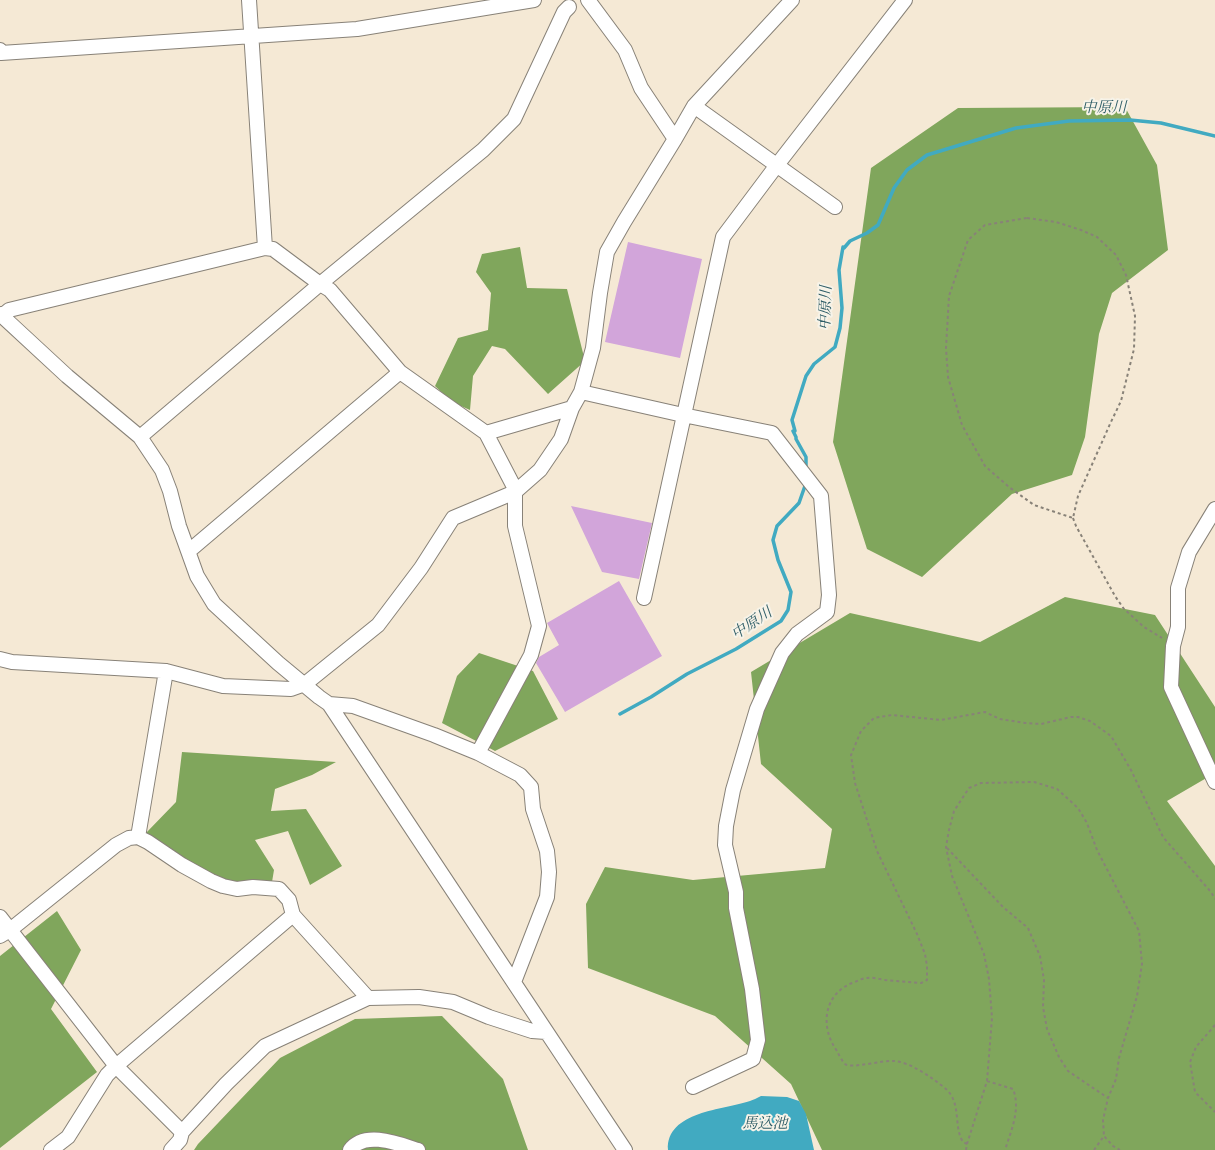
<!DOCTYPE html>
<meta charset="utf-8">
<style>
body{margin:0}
canvas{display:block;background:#f5e9d5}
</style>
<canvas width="1215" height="1150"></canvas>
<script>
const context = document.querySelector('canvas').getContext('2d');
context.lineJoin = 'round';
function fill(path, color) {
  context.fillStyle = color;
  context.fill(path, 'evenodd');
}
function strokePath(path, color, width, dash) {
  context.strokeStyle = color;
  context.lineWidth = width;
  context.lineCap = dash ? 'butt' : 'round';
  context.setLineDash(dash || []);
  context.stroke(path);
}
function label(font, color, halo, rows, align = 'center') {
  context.font = font + ' "Old Standard TT","Noto Serif JP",serif';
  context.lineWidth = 4;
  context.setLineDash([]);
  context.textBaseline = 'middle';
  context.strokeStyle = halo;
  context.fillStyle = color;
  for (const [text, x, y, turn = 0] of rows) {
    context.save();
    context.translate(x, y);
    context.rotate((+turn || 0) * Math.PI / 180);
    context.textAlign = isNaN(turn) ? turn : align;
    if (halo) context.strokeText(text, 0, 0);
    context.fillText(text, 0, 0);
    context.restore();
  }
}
fill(new Path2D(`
 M1125,107L1157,165L1168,250L1112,293L1099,334L1085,437L1072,475L1012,494L922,577L867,549L833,442L871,168L958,108Z
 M520,247L527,288L567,289L585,361L548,394L505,349L492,346L473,376L470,410L452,402L435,386L458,338L488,330L491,293L476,272L482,254Z
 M1065,597L1155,615L1215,707V773L1167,801L1215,866V1150H822L791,1084L715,1016L588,968L586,904L605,867L693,880L825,868L832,829L761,764L751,672L850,613L980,642Z
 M479,653L533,671L558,719L495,751L442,723L457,676Z
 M182,752L336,762L312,775L275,789L271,811L306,809L342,866L310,885L288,831L255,840L274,870L272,882H232L196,868L146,833L176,802Z
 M57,911L81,950L51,1009L97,1072L0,1148V956Z
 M442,1016L503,1079L528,1150H194L198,1144L280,1058L355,1019Z`), '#80a65c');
fill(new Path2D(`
 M761,1096L787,1097L799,1101L806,1114L814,1150H668C666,1111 724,1110 750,1101C753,1100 757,1098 761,1096Z`), '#41aac1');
strokePath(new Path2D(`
 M806,469V457L796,439V437L793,431H795L792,420L806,376L814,364L835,347L840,328L842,308L839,270L843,247L844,248L850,241L867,233L878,225L894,188L907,170L927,155L1016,128L1069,121L1130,120L1161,123L1215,136
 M620,714L651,697L687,674L736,649L781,621L788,610L791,592L778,560L773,540L777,526L799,503L806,483`), '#41aac1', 3.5);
fill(new Path2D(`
 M628,242L702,259L680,358L605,342Z
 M571,506L652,523L639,579L602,572Z
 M619,581L662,656L565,712L536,663L539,657L559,645L547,623Z`), '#d2a5da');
const minor = new Path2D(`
 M249,0L265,248
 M588,0L625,50L641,88L675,139
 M0,50L1,53L357,29L534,0
 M694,106L835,207
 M0,314L67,376L140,437L162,470L170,491L179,526L197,576L214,604L278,663L319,697L329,704L625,1150
 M2,316L9,310L265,248L273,249L320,284L330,290L400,372L486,433L513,485L515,492V526L539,626L531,655L478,753
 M581,392L683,415L772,433L821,496L829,595L827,612L797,634L782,653L757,709L733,790L726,826L725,845L736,892V908L752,989L758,1040L753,1059L693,1087
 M486,433L572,408
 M140,437L320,284L483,150L514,119L564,12L569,7
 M1215,509L1189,552L1178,588V627L1173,646L1171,687L1215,782
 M189,551L400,372
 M644,598L723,237L777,165L905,0
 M0,659L12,662L166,671L223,686L291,689L305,684L378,625L421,568L453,518L515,492L540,470L561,439L572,408L581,392L593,348L600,293L607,252L624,222L675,139L694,106L792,0
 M329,704L353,706L434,735L478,753L520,775L531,787L533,809L547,851L549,872L547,897L514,982
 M138,837L166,671
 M0,917L116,1066L182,1132
 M0,936L10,930L116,845L129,838L138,837L148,842L182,865L211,881L223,886L237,889L253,887L279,889L289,900L293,915L368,998
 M51,1150L68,1137L107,1075L116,1066L293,915
 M171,1150L180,1140L182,1132L226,1084L265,1046L368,998L419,997L453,1002L489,1017L532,1031L546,1032
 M350,1150C365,1130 399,1144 418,1150`);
strokePath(minor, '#888278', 16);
strokePath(new Path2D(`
 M1027,218L1056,222L1081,230L1097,237L1116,255L1126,275L1135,316L1134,349L1121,401L1110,424L1078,496L1073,518L1034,505L1009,487L985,466L962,425L948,377L946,348L949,296L968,240L985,225Z
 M1073,518L1076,526L1115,596L1124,609L1144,627L1162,638
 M947,848L1003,907L1028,928L1040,956L1044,980L1043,1007L1047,1029L1059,1057L1068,1071L1108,1098
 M1215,1025L1196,1047L1190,1062L1195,1092L1215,1112
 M987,1081L1013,1089C1021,1109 1011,1131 1005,1150
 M967,1144L963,1142C953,1126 962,1104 946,1089C934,1079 909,1061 893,1061C882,1060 852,1069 845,1064C842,1061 839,1055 837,1051C819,1026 824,992 855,982C859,980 863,978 867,978C872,977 879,979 885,980C897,981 909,982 921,983L927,980V966L925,954L917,934L877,851L855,783L851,755L861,731L874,718L892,715L941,720L985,712L1000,719L1025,723L1041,724L1071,717H1078L1090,721L1111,736L1131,770L1163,837L1211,892L1215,899
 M966,1150L967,1144L987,1081L992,1018L989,979L984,954L952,876L946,847L949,830L954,811L969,788L981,783L1034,782L1057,789L1078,808L1087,823L1097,850L1139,931L1142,964L1137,996L1119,1058L1116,1079L1108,1098L1103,1120L1104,1136
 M1094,1150L1104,1136L1113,1146L1120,1150`), '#888278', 2, [3, 3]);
strokePath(minor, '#fff', 14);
label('italic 15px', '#2d5c66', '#f7f3e8', [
 ["中原川",1104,108],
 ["中原川",826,308,-88],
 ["中原川",752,624,-34],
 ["馬込池",765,1124]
]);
</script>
